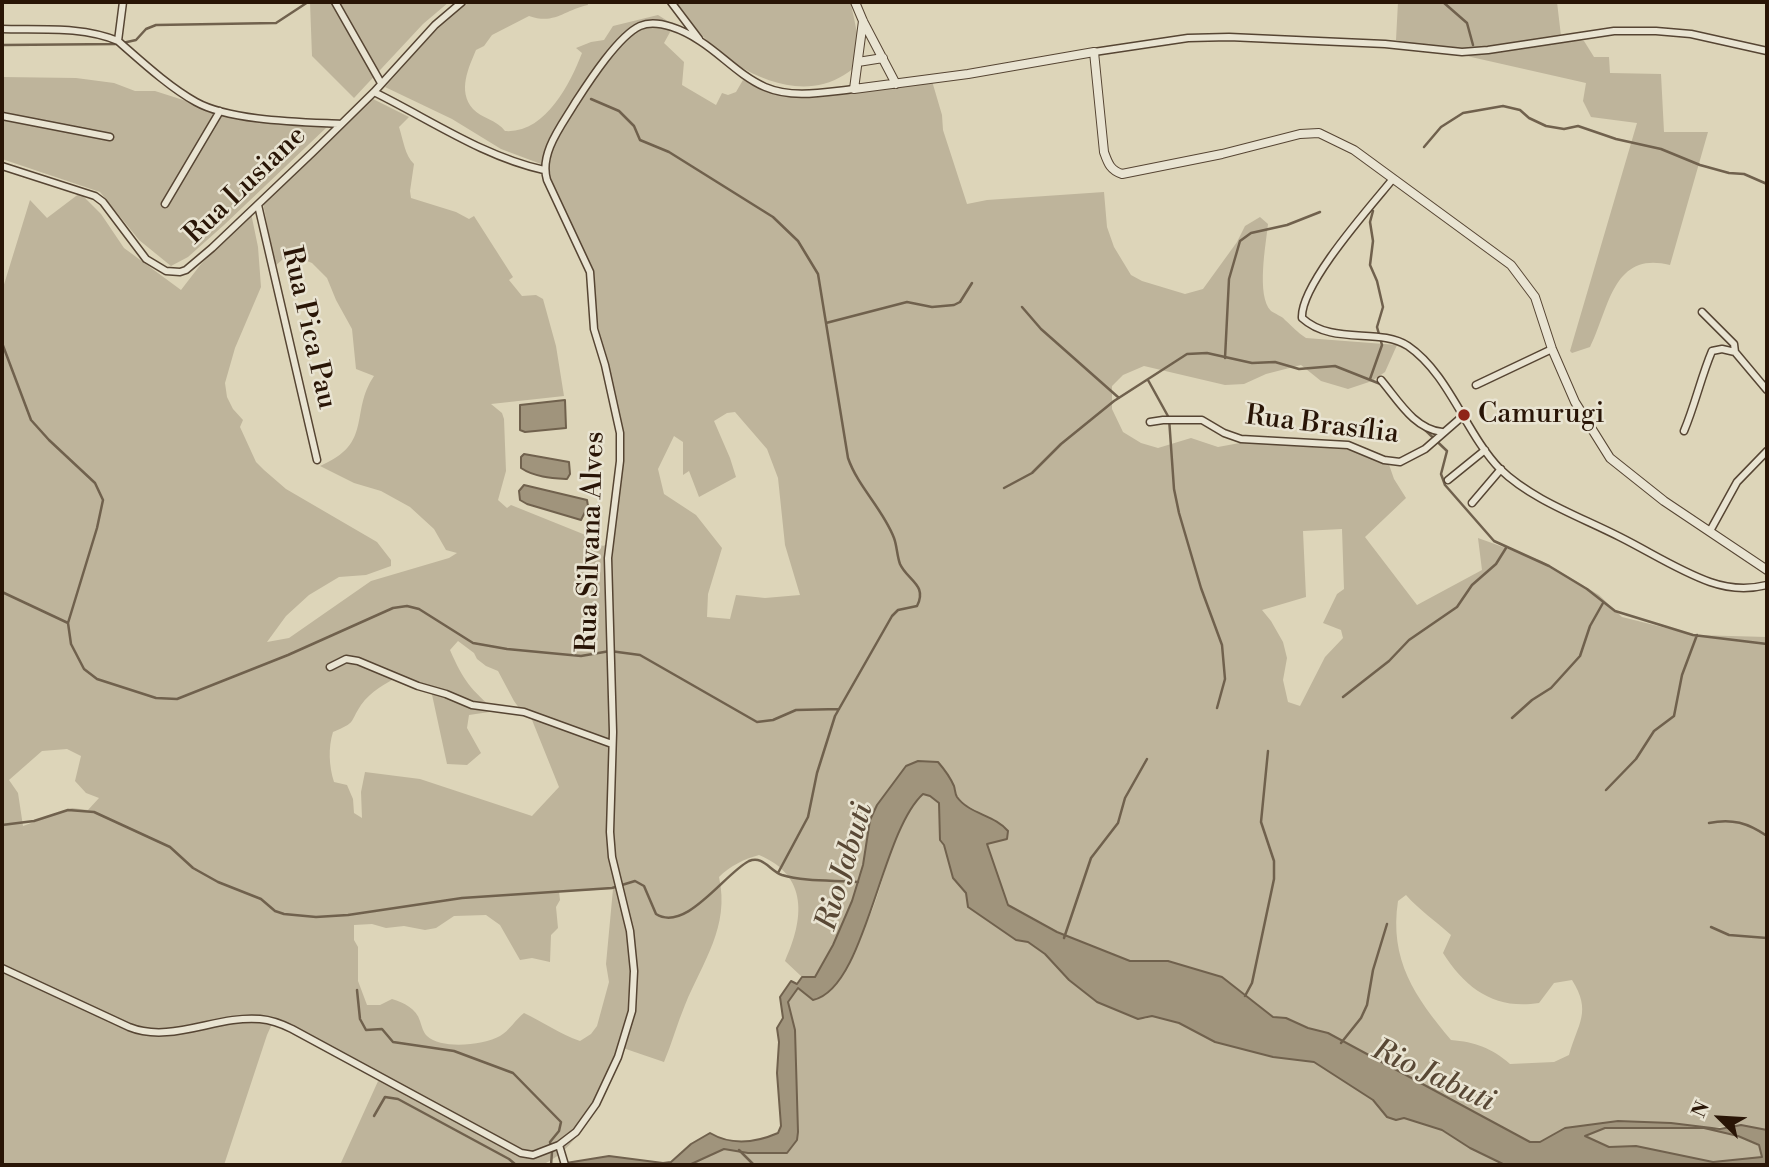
<!DOCTYPE html>
<meta charset="utf-8">
<style>
body{margin:0}
#map{position:relative;width:1769px;height:1167px;overflow:hidden;background:#ddd5b9;font-family:"Libre Bodoni",serif}
canvas{display:block}
.frame{position:absolute;inset:0;border:4px solid #291506;pointer-events:none}
.north{position:absolute;left:1685px;top:1083px;width:70px;height:70px;-webkit-text-stroke:5px #e9e4d2;paint-order:stroke;rotate:294deg;font-size:19px;font-weight:700;line-height:28px;text-align:center;color:#291506}
.north::after{content:'';display:block;margin:auto;width:24px;height:32px;background:#291506;clip-path:polygon(50% 0,100% 100%,50% 72%,0 100%)}
</style>
<div id="map">
<canvas width="1769" height="1167"></canvas>
<div class="frame"></div>
<div class="north">N</div>
</div>
<script>
const context = document.querySelector('canvas').getContext('2d');
context.lineJoin = 'round';
function fill(path, color) {
  context.fillStyle = color;
  context.fill(path, 'evenodd');
}
function strokePath(path, color, width, dash) {
  context.strokeStyle = color;
  context.lineWidth = width;
  context.lineCap = dash ? 'butt' : 'round';
  context.setLineDash(dash || []);
  context.stroke(path);
}
function label(font, color, halo, rows, align = 'center') {
  context.font = font + ' "Libre Bodoni",serif';
  context.lineWidth = 5;
  context.setLineDash([]);
  context.textBaseline = 'middle';
  context.strokeStyle = halo;
  context.fillStyle = color;
  for (const [text, x, y, turn = 0] of rows) {
    context.save();
    context.translate(x, y);
    context.rotate((+turn || 0) * Math.PI / 180);
    context.textAlign = isNaN(turn) ? turn : align;
    if (halo) context.strokeText(text, 0, 0);
    context.fillText(text, 0, 0);
    context.restore();
  }
}
fill(new Path2D(`
 M310,2H449L423,24L354,98L312,56Z
 M469,2H587L588,5C564,10 555,25 529,16L492,35L484,46L476,50C469,67 457,91 473,109C481,118 497,120 505,131C545,134 570,84 582,53L576,48L591,42L604,40L613,26L658,15L674,25L664,43L684,62L682,85L716,105L722,93L728,95L736,92L743,80C758,87 773,94 789,96C826,101 893,86 932,81L942,115L943,130L967,204L987,200L1104,192L1107,227L1114,247L1131,275L1142,281L1185,294L1203,289L1237,242L1245,226L1260,217L1268,224C1266,244 1256,296 1271,311C1275,314 1282,316 1285,320C1293,327 1297,332 1306,338L1397,345L1385,372L1372,381L1348,389L1321,381L1301,365L1266,374L1244,384L1225,385L1144,366L1123,375L1112,386V409L1123,432L1141,443L1158,448L1191,438L1218,447L1245,442L1330,445L1350,450L1361,449L1386,456L1394,479L1406,498L1365,537L1417,605L1482,570L1478,538L1542,561L1599,595L1622,617L1694,635L1767,637V1130L1741,1125L1707,1128L1738,1136L1759,1146L1762,1158L1713,1162L1636,1146L1609,1147L1584,1136L1605,1128L1698,1127L1671,1123L1618,1121L1565,1128L1540,1142H1530L1328,1033L1308,1028L1286,1018L1273,1017L1222,977L1168,961H1130L1057,932L1008,905L987,844L1007,839L992,819L966,805L955,795C954,783 947,772 939,763L892,786L877,806L870,820L863,865L852,901L833,945L815,977H802L785,961C804,919 809,876 759,855C744,859 730,866 719,877C730,927 703,961 685,1005C677,1024 672,1043 664,1062L623,1048C607,1086 582,1148 542,1165H340L379,1079L280,1022L272,1024L267,1035L224,1165H2V291L30,200L47,218L80,193L101,214L124,248L181,290L201,264L251,213L258,247L261,287L235,348L225,383L227,397L233,409L243,420L240,427L256,462L264,470L286,489L377,542L391,560V566L366,575L339,577L309,595L286,616L267,642L289,638L371,581L449,558L457,553L446,550L434,529L410,507L381,491L354,483L320,466C374,443 349,413 374,376L356,369L352,329L336,300L327,278L312,263L289,254L275,266L263,203L338,130L341,119H350L356,106L373,99L409,117L399,127C403,139 405,156 414,164L410,191L411,198L456,212L469,219L474,216L513,277L509,280L522,296L536,295L543,299L556,346L564,396L491,404L502,413L504,419L506,471L498,500L507,508L511,505L588,536L603,546L607,544L621,461L617,414L592,298L590,267L545,181L541,164L501,149L452,119L385,87L434,32ZM735,412L767,449L778,478L785,545L800,595L765,598L736,595L730,619L707,617L708,594L722,548L696,515L664,494L658,469L674,436L683,442V475L689,471L699,497L736,477L730,458L714,421L727,413ZM1342,529L1344,589L1337,594L1323,623L1341,630L1343,638L1325,657L1300,706L1288,702L1283,680L1287,658L1283,642L1271,621L1262,610L1306,597L1303,531ZM458,641L474,653L477,659L486,666L498,671L514,701L522,712L530,715L559,787L532,816L420,779L365,772L361,792L362,818L354,813L353,799L347,785L334,782C329,766 328,748 333,732C357,722 349,723 361,705C371,691 385,684 399,676L431,690L447,764L467,765L481,753L467,728L469,715L496,711C471,690 463,680 450,650ZM67,749L81,756L75,781L86,793L99,798L88,810L72,808L23,826L18,793L9,780L42,751ZM613,889L606,964L609,982L597,1026L591,1034L580,1041C560,1034 543,1022 524,1013C516,1019 509,1031 500,1036C484,1045 442,1050 427,1036C423,1032 422,1027 420,1021C416,1008 404,1003 392,999L380,1005H367L358,981V947L354,940V925L372,924L386,928L404,926L425,930L436,928L454,916L486,915L500,925L520,960L532,958L550,962L551,935L558,928L556,907L560,900L559,892ZM1406,895C1419,910 1436,921 1451,935L1443,953C1466,989 1495,1010 1539,1003L1554,983L1572,980C1592,1012 1578,1023 1569,1055L1554,1062L1510,1064C1492,1048 1475,1042 1451,1040C1415,997 1389,960 1398,901Z
 M671,2H850C853,10 860,47 860,55C859,64 851,71 844,75C809,97 769,84 737,65C711,49 692,23 671,2Z
 M1398,2H1557L1561,36L1584,41L1594,57H1609L1610,73L1661,74L1664,132H1708L1670,265C1612,250 1609,310 1590,347L1572,353L1570,351L1637,123L1591,117L1583,101L1586,83L1396,40Z
 M2,77L76,78L114,83L135,91H155L227,114L323,124L327,127L224,225L188,257L171,266L139,240L100,192L2,159Z
 M923,794L930,796L939,803L940,840L944,845L953,878L966,893L969,907L1016,940L1028,942L1046,954L1069,980L1097,1002L1127,1015L1145,1019L1152,1016L1179,1023L1215,1042L1273,1057L1314,1062L1373,1100L1387,1117L1396,1120L1404,1118L1442,1130L1470,1148L1505,1165H689L724,1149L748,1153H787L797,1140L795,1030L788,1002L799,987L813,1000C830,976 853,949 866,924C886,885 890,824 923,794Z`), '#beb49b');
const water = new Path2D(`
 M565,400L566,428L525,432L520,430V405Z
 M524,454L569,462L570,474L567,479C552,478 534,477 521,468V457Z
 M524,485L587,500L588,506L581,520L527,504L520,500L519,491Z
 M918,761L938,762C945,770 950,777 954,786C955,789 955,794 957,797C969,814 995,815 1008,831L1007,839L987,844L1008,905L1057,932L1130,961H1168L1222,977L1273,1017L1286,1018L1308,1028L1328,1033L1530,1142H1540L1565,1128L1618,1121L1671,1123L1720,1129L1741,1125L1767,1130V1165H1505L1470,1148L1442,1130L1404,1118L1396,1120L1387,1117L1373,1100L1314,1062L1273,1057L1215,1042L1179,1023L1152,1016L1138,1019L1097,1002L1069,980L1045,954L1028,942L1016,940L968,907L966,893L953,878L944,845L940,840L939,803L930,796L923,794C880,833 866,989 813,1000L798,988L788,1002L795,1030L798,1132L797,1140L787,1153H748L724,1149L689,1165H567L566,1163L609,1156L663,1163L671,1162L691,1144L710,1133C732,1146 755,1143 778,1133L781,1126L777,1073L779,1042L777,1028L783,1018L780,997L791,981L797,984L802,977H815L833,945L852,901L863,865L870,820L877,805L906,766ZM1605,1128H1704L1738,1136L1759,1145L1762,1157L1713,1162L1636,1146L1609,1147L1585,1136Z`);
fill(water, '#a0947c');
strokePath(water, '#70614d', 2);
strokePath(new Path2D(`
 M1443,2L1467,23L1473,45
 M4,45L118,44L136,40L146,29L156,25L276,23L308,2
 M591,99L619,111L634,126L640,140L669,152L773,217L798,241L818,274L848,458C858,487 883,509 894,538C897,546 897,556 900,564C907,580 928,585 917,606L898,610L892,616L835,716L817,773L808,817L778,873
 M1424,147L1441,127L1463,113L1503,106L1520,110L1529,118L1546,126L1564,129L1578,126L1616,139L1661,149L1700,165L1729,173L1744,174L1767,184
 M1022,307L1041,329L1119,398
 M826,323L907,302L932,307L954,305L960,302L972,283
 M2,343L31,420L49,440L95,483L103,500L97,528L68,623L71,644L84,669L97,679L156,698L177,699L288,655L393,608L407,606L419,609L473,643L507,649L581,656L610,651L640,655L757,722L773,720L796,710L839,709
 M1225,358L1229,279L1240,241L1251,233L1287,225L1320,212
 M1370,379L1382,345L1377,327L1383,307L1377,281L1370,265L1373,241L1370,222L1373,211
 M1148,380L1169,418L1174,489L1179,513L1201,588L1222,645L1225,679L1217,708
 M1423,428L1447,451L1441,474L1445,485L1494,541L1549,566L1587,589L1615,611L1693,635L1767,644
 M1004,488L1032,473L1061,444L1114,401L1187,354L1207,353L1252,363L1275,362L1299,369L1335,366L1383,385
 M2,592L68,623
 M1343,697L1389,661L1409,640L1457,607L1472,585L1496,564L1506,548
 M1512,718L1532,700L1551,688L1580,656L1590,626L1603,603
 M1606,790L1636,759L1654,731L1674,716L1682,675L1697,635
 M1709,823C1732,818 1748,823 1767,836
 M2,825L34,821L68,810L94,812L170,847L193,868L218,882L261,899L275,911L284,914L316,917L348,915L462,898L612,888L635,881L644,886L656,914C686,933 725,873 749,861C763,855 770,871 782,875C805,882 834,880 858,882
 M1711,927L1729,935L1767,938
 M1064,938L1091,858L1118,823L1125,798L1147,759
 M357,990L360,1019L366,1030L382,1029L393,1042L454,1051L513,1073L561,1122L559,1131L550,1142L552,1152L551,1165
 M1245,996L1252,983L1274,879V861L1261,822L1268,751
 M1341,1043L1361,1018L1367,1005L1373,970L1387,924
 M374,1116L385,1097L398,1099L509,1159L516,1165
 M739,1150L754,1165`), '#70614d', 2.5);
const minor = new Path2D(`
 M335,2L381,83
 M671,2L699,39
 M2,29C40,30 82,26 118,41C141,61 169,87 196,102C230,121 301,122 341,124
 M118,41L123,2
 M1094,52L1188,38L1229,37L1385,44L1462,52L1488,50L1614,31H1656L1691,34L1767,51
 M374,92C429,119 484,157 544,170
 M2,116L110,137
 M2,166L95,196L103,202L146,259L166,271L180,272L186,270L212,248L313,152L374,92L435,25L462,2
 M1392,180C1370,207 1300,285 1302,318C1333,346 1379,327 1408,346C1449,374 1466,434 1500,469C1532,500 1581,517 1620,537C1650,552 1679,571 1710,582C1730,589 1747,590 1767,585
 M165,204L220,111
 M258,205L317,460
 M1702,312L1734,344L1735,352L1767,390
 M1381,380C1398,400 1414,429 1442,432
 M1476,385L1552,349
 M1150,422L1163,420H1202L1224,433L1241,439L1348,445L1384,460L1400,462L1425,449L1464,415
 M1684,431C1695,405 1701,377 1712,351L1722,349L1735,352
 M1448,480L1485,450
 M1472,503L1501,469
 M1710,531L1737,482L1767,451
 M330,667L346,659L358,661L418,686L446,694L472,705L524,712L612,744
 M2,968L129,1027C171,1044 217,1015 260,1019C272,1020 282,1024 292,1029L521,1153L533,1155L559,1145
 M565,1165L559,1145L576,1132L596,1104L618,1057L632,1011L634,971L630,931L612,857L610,832L613,732L608,558L620,461V433L605,365L594,329L590,272L547,180C539,153 562,125 575,103C588,83 618,36 640,26C658,18 685,31 700,41C722,55 740,76 765,87C793,99 825,92 854,89`);
const tertiary = new Path2D(`
 M855,2L863,21L896,84
 M863,21L854,89L968,74L1094,52L1104,152C1108,163 1110,170 1122,174L1222,154L1300,134L1319,133L1354,150L1511,265L1535,297L1552,349L1575,402L1610,458L1664,501L1767,570
 M858,62L883,58`);
strokePath(minor, '#564533', 9);
strokePath(tertiary, '#564533', 10);
strokePath(minor, '#e9e4d2', 6);
strokePath(tertiary, '#e9e4d2', 8);
for (const [x, y, r, color] of [
 [1464,415,7,"#8f2418"]
]) {
  const dot = new Path2D();
  dot.arc(x, y, r, 0, 2 * Math.PI);
  context.fillStyle = color;
  context.fill(dot);
  strokePath(dot, '#e9e4d2', 2.5);
}
label('28px', '#291506', '#e9e4d2', [
 ["Rua Lusiane",246,186,-44],
 ["Rua Pica Pau",308,328,77],
 ["Rua Brasília",1322,426,7],
 ["Rua Silvana Alves",592,542,-88]
]);
label('28px', '#291506', '#e9e4d2', [
 ["Camurugi",1478,415]
], 'left');
label('italic 30px', '#594835', '#e9e4d2', [
 ["Rio Jabuti",846,867,-73],
 ["Rio Jabuti",1433,1077,25]
]);
</script>
